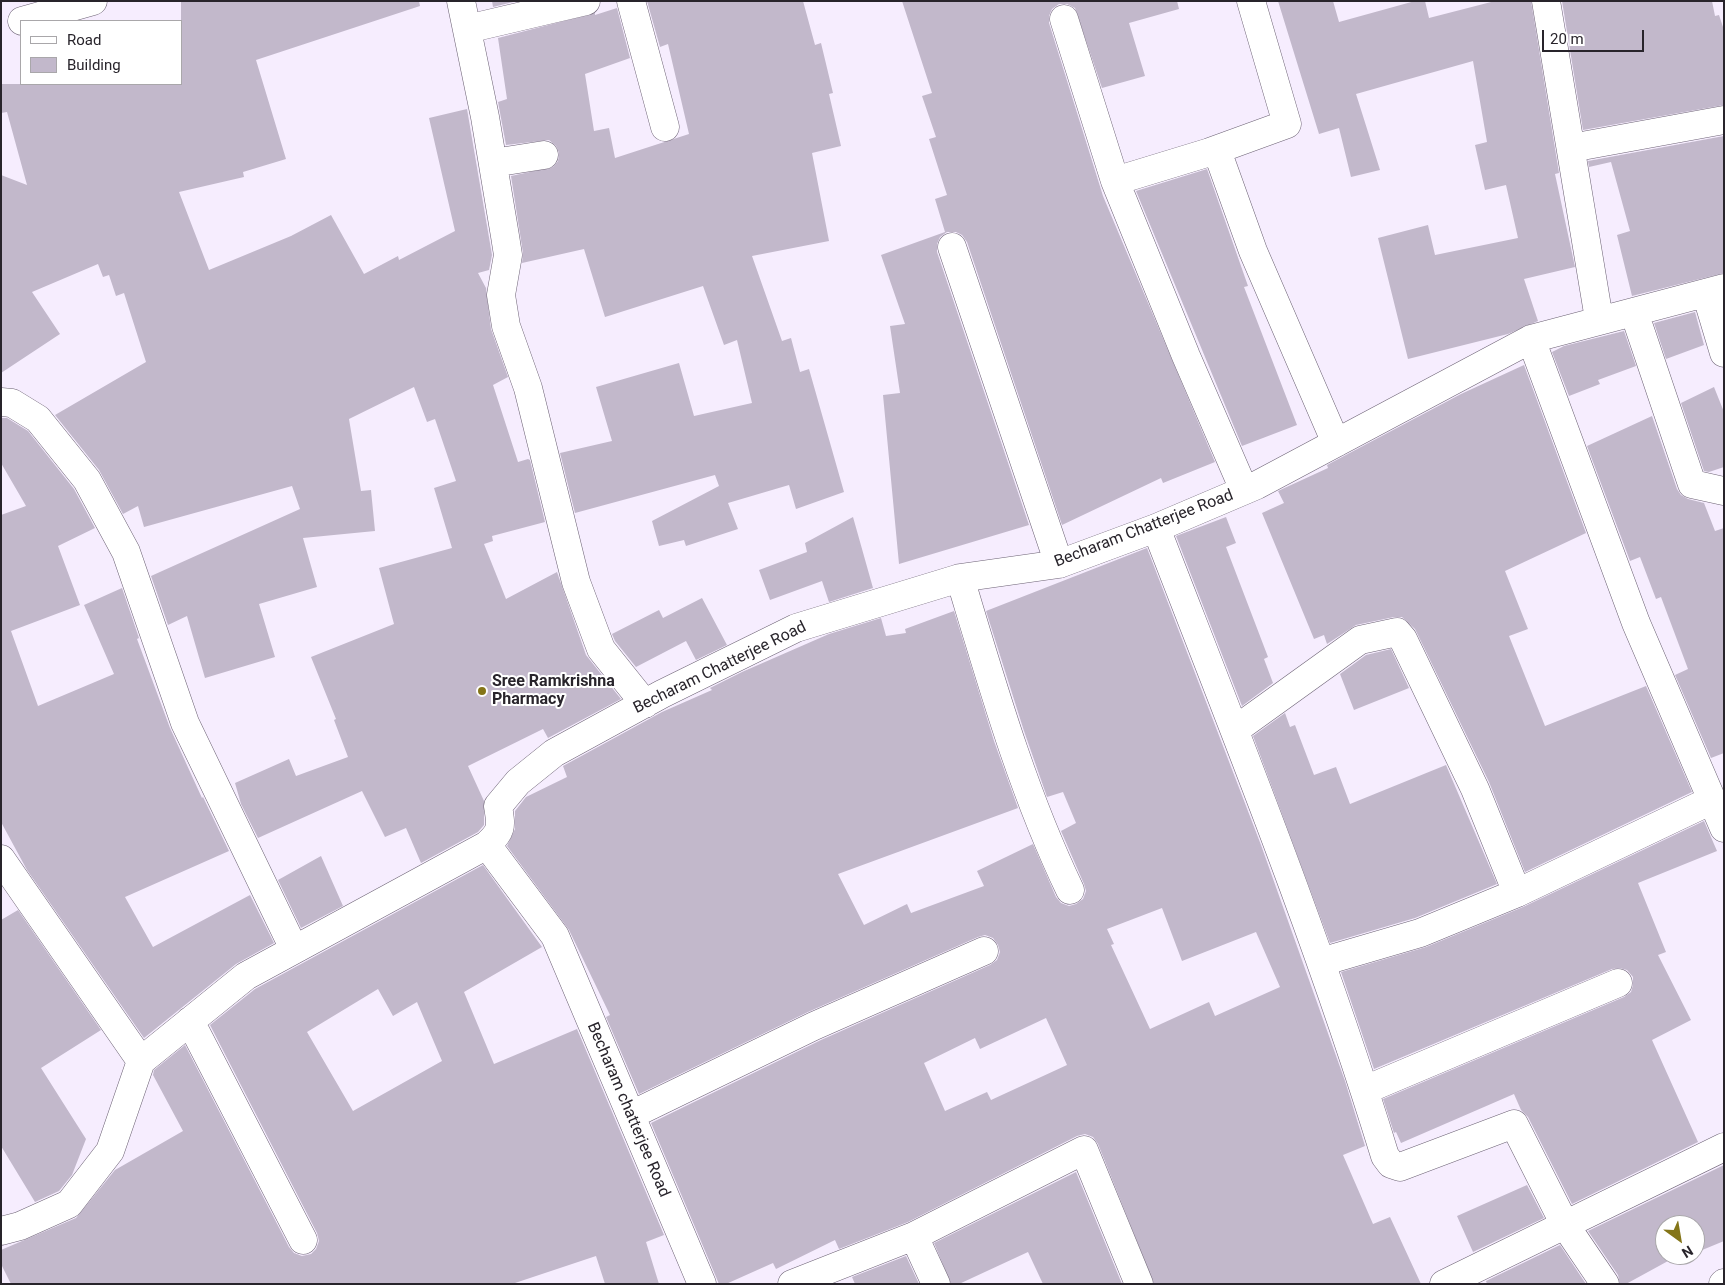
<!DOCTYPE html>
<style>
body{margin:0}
#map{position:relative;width:1725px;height:1285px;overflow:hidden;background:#f6edfe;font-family:Roboto,sans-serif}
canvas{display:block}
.frame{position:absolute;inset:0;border:2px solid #28242b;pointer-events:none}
.legend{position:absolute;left:20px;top:20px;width:162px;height:65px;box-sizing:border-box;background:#fff;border:1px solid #a9a7aa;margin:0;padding:6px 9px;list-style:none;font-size:15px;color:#28242b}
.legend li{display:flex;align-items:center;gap:10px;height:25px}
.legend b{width:25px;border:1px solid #a9a7aa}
.north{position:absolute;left:1655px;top:1215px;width:50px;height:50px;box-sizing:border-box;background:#fff;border:1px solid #a9a7aa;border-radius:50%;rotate:148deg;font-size:14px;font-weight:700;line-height:20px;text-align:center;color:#28242b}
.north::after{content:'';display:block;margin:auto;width:18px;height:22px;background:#847518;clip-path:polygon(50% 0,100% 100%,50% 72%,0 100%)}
.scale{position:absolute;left:1542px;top:30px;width:102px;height:22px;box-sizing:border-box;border:2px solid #28242b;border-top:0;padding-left:6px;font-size:15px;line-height:18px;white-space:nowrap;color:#28242b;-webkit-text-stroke:4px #fff;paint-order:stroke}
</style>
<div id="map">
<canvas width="1725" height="1285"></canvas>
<div class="frame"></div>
<ul class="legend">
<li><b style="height:6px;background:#fff"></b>Road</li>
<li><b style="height:14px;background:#c2b8cb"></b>Building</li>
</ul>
<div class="north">N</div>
<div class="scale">20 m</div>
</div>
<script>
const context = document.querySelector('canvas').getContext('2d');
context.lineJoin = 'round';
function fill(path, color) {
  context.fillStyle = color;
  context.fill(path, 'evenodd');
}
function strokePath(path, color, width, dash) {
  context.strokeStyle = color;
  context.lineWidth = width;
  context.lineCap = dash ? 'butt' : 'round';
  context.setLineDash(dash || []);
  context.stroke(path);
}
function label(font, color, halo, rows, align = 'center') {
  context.font = font + ' Roboto,sans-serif';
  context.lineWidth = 4;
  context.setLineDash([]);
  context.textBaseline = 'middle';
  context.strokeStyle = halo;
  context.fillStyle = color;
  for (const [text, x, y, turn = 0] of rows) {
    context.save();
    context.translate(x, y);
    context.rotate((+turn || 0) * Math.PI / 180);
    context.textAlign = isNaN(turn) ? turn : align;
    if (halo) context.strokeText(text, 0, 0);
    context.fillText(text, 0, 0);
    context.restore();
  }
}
fill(new Path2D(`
 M181,1H419L420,6L256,60L286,159L243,172L244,177L179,192L209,270L291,236L331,215L364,274L398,256L399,260L455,231L429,118L467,109L492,255L489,270L478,273L486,288L491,329L508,377L493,385L518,462L528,459L530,460L545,522L492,536L493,541L484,544L506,599L557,572L586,655L621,699L548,738L543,729L468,766L484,801V825L478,832L421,863L406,828L385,837L362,791L258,838L241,804L235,783L289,759L296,776L348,757L334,720L336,719L311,657L394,624L379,568L452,548L434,488L456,481L435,419L427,422L414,387L349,419L361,491L371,490L375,531L303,538L317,587L259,604L275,657L205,678L187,616L168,625L151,576L300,509L292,486L144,527L138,506L123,514L99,470L55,415L146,362L124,293L116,296L109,275L103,277L98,264L32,292L60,334L1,373V175L27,185L7,112L1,113V84H181Z
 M492,1H517L493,7Z
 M647,1H803L815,45L821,43L833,93L829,94L841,146L812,153L829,241L752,256L782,341L791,338L800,372L809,369L844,492L796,509L789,485L728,503L738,529L686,546L684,540L659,546L652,521L719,486L715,475L575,513L560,453L612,441L596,387L679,363L694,416L752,403L737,340L724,345L703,286L605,317L584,249L522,263L523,253L511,176L553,167L558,161L559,153L556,146L549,140L506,145L498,102L507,99L498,38L595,13V15L617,8L630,58L585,74L594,131L609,128L615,158L689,134L668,44L660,47Z
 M902,1H1177L1179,9L1129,23L1145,76L1102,88L1075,8L1067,4H1059L1052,9L1049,16V23L1103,196L1215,462L1163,483L1161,478L1062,525L967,242L962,235L956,232H947L940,237L937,244V252L1029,525L899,564L883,395L900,393L890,326L905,324L881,255L945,232L935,199L947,195L929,139L936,137L922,96L932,93Z
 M1278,1H1333L1339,22L1415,1H1425L1429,18L1495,1H1531L1559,173L1555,174L1575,267L1524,279L1538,321L1508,334L1408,359L1378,238L1428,225L1435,255L1518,238L1506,185L1485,190L1475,145L1487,142L1473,61L1356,94L1380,170L1351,177L1339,128L1319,134Z
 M1562,1H1712L1715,16L1719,15L1724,30V105L1583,130Z
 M1724,136V273L1632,296L1617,235L1630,231L1611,162L1589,167L1588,161Z
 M1207,169L1248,286L1244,287L1297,425L1242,446L1136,191Z
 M1695,312L1704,345L1666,359L1654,323Z
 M1624,331L1636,366L1598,380L1600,384L1569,396L1552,352L1564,346Z
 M1524,365L1586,533L1505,571L1528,629L1509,636L1545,726L1646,686L1692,792L1525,872L1489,782L1415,629L1402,617H1394L1356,625L1327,644L1324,635L1314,639L1262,513L1284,503L1278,491L1328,468L1327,465L1461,394Z
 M1714,387L1724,412V467L1709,472L1704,471L1681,403Z
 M1652,416L1677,489L1681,495L1688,499L1704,503L1715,531L1724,528V753L1711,758L1675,675L1688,669L1661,597L1656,599L1640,557L1630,561L1587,446Z
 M1,418H7L28,431L74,489L95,528L58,546L80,605L11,631L38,706L114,674L84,605L122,588L139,638L137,639L170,728L202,798L203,797L229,851L125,897L153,947L250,895L274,943L236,964L144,1038L27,870L1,822V515L26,506L1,463Z
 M853,517L873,588L829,602L822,581L770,600L759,570L807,552L805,543Z
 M1226,517L1236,543L1226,547L1268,657L1264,659L1273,683L1242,706L1176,536Z
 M1147,548L1261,845L1345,1081L1365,1146L1343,1155L1373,1224L1390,1217L1421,1284H1154L1098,1144L1093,1137L1085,1134L1077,1136L908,1222L839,1249L835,1240L776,1269L773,1263L726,1284H719L651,1123L821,1040L990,965L997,960L1000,952L998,945L993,938L985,935L978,937L808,1012L639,1094L606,1017L610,1015L569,930L507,846L515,829V811L526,797L567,777L563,766L662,712L712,690L710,688L742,672L829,634L881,618L886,636L906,633L905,629L954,611L994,741L1018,808L838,874L864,925L907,904L911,913L984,886L977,871L1033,844L1056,897L1061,903L1069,906L1076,904L1083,899L1086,891L1084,884L1061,831L1076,823L1063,792L1047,797L1024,731L986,611ZM1162,908L1182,961L1256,932L1280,987L1215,1016L1209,1002L1150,1029L1111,945L1114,944L1107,929ZM1046,1018L1067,1065L991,1100L987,1092L945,1111L924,1063L975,1038L980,1049Z
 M702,598L727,645L696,660L686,641L636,667L615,641L612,634L659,610L663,618Z
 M1391,649L1409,688L1354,710L1340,674L1366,655Z
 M1285,713L1290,727L1295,725L1314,775L1336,767L1350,804L1446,765L1497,884L1415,918L1330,943L1253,736Z
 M1704,821L1717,851L1638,883L1666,952L1658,955L1691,1020L1652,1040L1698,1142L1572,1204L1528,1117L1521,1110L1514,1094L1401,1143L1396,1132L1394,1133L1383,1099L1624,997L1631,992L1633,985V977L1627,970L1619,968L1612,969L1374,1069L1341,972L1426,947L1523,907Z
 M321,856L343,906L301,928L278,880Z
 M483,865L542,947L464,992L494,1064L577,1029L664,1235L646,1242L659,1284H605L596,1256L512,1284H11L1,1264V1250L76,1218L115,1170L183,1131L153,1075L154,1070L185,1045L289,1247L294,1253L302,1256L311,1254L316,1249L319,1241L317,1233L210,1025L255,989ZM378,989L393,1016L417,1002L442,1061L353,1111L307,1032Z
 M18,910L101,1030L41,1068L86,1139L72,1175L59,1191L35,1202L1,1146V920Z
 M1724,1165V1241L1695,1253V1225H1665V1255H1692L1681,1260L1679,1255L1626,1284H1620L1618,1275L1588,1231Z
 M1076,1172L1122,1284H1043L1028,1252L959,1284H951L934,1243Z
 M1527,1185L1544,1218L1473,1252L1457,1216Z
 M1560,1245L1586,1284H1487L1486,1281Z
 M906,1256L919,1284H855L852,1277Z`), '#c2b8cb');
const minor = new Path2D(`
 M461,1L485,117L505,236L508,255L501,295L506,326L528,388L576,582L601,649L645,704
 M631,1L665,127
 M1546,1L1599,319
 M1064,19L1115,181L1186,356L1244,490
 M22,21L93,1
 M467,29L586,1
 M1571,148L1724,120
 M1210,152L1287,124L1251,1
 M493,163L544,155
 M1115,181L1210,152L1220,159L1253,251L1336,443
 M952,247L1059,564
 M1706,293L1724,353
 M1634,312L1692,484L1724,491
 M1531,339L1636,623L1724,828
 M1,402L12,403L38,419L87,480L126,552L185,723L294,949
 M1156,528C1236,735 1320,943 1385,1156L1391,1164L1400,1167L1514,1124L1565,1225L1605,1284
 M960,578C992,684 1022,790 1070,890
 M1235,730L1360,640L1397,632L1403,639L1475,789L1517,893
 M1,859L141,1061
 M1321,962L1420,933L1517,893L1712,800
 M190,1021L303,1240
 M1365,1090L1618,983
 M631,1115L814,1026L984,951
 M1,1231L20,1226L69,1204L110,1151L141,1061L246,976L487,845
 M914,1236L936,1284
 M702,1284L555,936L487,845C503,830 501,826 498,806L518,782L554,753L662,694L796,628L960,578L1059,564L1156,528L1257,485L1531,339L1724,288
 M792,1284L914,1236L1084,1150L1139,1284
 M1444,1284L1724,1147
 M1723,1284L1724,1283`);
strokePath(minor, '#6c6274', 29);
strokePath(minor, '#fff', 28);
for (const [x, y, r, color] of [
 [482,691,5,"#847518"]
]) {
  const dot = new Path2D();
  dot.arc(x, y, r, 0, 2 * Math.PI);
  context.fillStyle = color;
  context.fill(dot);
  strokePath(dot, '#fff', 2);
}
label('16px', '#28242b', '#fff', [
 ["Becharam Chatterjee Road",1144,529,-21],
 ["Becharam Chatterjee Road",720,668,-26],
 ["Becharam chatterjee Road",628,1110,67]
]);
label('bold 16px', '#28242b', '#fff', [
 ["Sree Ramkrishna",492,682],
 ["Pharmacy",492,700]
], 'left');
</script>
